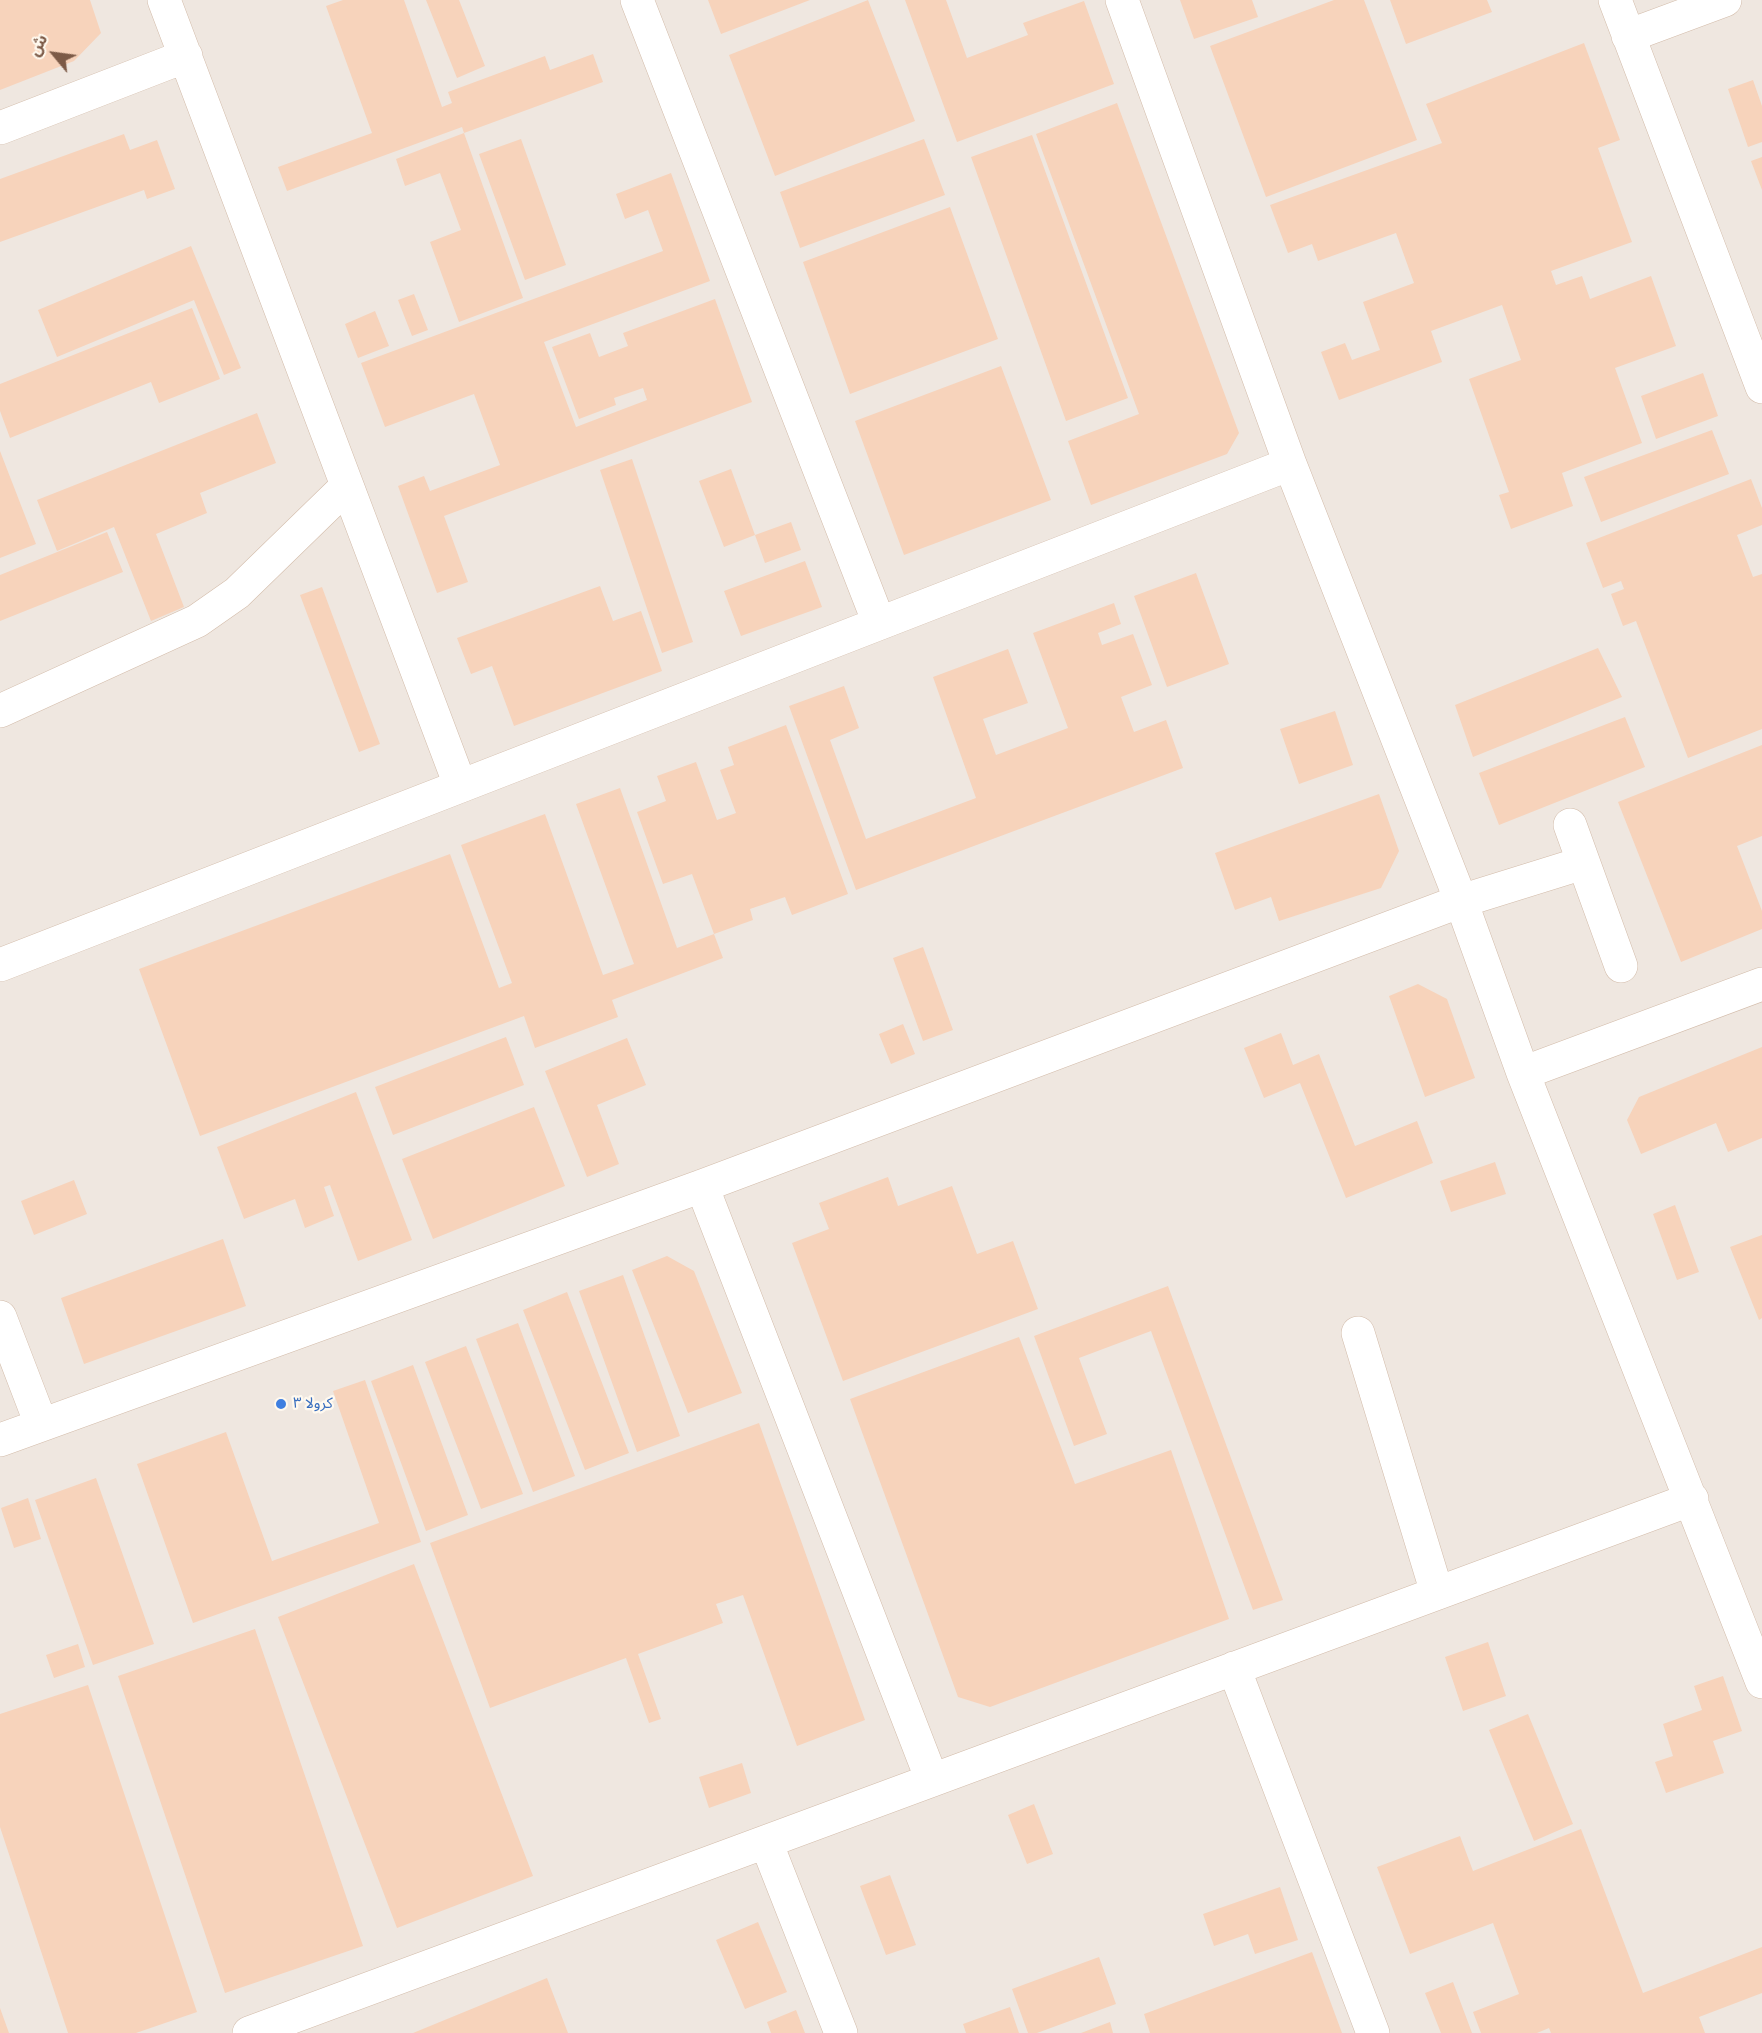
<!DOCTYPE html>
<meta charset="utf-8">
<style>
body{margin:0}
#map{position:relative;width:1762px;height:2033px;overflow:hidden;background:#fff5e6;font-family:"Roboto Condensed","Noto Sans Arabic",sans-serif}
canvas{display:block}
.north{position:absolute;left:24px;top:24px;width:60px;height:60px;-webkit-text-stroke:4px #fff9ef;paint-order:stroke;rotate:299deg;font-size:16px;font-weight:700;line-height:24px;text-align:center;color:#7c5a47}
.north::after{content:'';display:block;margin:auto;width:21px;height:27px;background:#7c5a47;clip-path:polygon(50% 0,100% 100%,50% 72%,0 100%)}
</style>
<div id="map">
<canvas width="1762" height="2033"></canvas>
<div class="north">ش</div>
</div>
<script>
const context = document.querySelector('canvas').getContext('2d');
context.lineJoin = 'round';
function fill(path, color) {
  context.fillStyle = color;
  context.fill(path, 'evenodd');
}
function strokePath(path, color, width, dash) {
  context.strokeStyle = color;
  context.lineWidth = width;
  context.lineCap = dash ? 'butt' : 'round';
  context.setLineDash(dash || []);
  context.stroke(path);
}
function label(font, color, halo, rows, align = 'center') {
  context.font = font + ' "Roboto Condensed","Noto Sans Arabic",sans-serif';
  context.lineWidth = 4.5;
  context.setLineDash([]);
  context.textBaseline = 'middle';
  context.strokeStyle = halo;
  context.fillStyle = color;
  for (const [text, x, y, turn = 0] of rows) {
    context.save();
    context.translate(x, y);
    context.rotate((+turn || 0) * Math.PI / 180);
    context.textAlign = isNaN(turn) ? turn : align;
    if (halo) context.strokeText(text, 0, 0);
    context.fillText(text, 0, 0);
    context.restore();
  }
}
fill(new Path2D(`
 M0,0H1762V2033H0Z`), '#efe7e0');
fill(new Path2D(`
 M0,0H90L101,33L74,61L0,90Z
 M343,0H404L442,107L452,103L448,92L545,56L550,70L593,54L603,82L464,133L462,127L287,191L278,167L372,133L326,6Z
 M426,0H459L485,66L457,78Z
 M708,0H810L721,34Z
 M868,0L915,121L775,176L729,55Z
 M905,0H946L967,58L1028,35L1023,23L1084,1L1114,84L957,142Z
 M1180,0H1252L1258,17L1194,39Z
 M1334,0H1364L1417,140L1266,197L1210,46Z
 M1390,0H1487L1492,12L1406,44Z
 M1584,43L1620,140L1598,148L1632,242L1551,271L1556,285L1582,276L1590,299L1651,276L1676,346L1615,368L1642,443L1562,473L1573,506L1511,529L1499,495L1509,492L1469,379L1521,360L1502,305L1431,331L1442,362L1339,400L1321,352L1345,343L1352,360L1380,350L1363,302L1414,283L1396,233L1318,261L1312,244L1288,253L1270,205L1442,143L1426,104Z
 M1753,80L1762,106V142L1748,147L1728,89Z
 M1117,103L1239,433L1227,454L1091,505L1068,441L1139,414L1036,134Z
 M464,133L523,298L459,322L430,242L461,230L440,173L405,186L396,159Z
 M124,134L130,150L157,140L175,189L147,199L144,190L0,242V179Z
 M1032,135L1128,398L1066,421L971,157Z
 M521,139L566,265L525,280L479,154Z
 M924,139L945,195L800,248L780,192Z
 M1762,157V190L1751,161Z
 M671,173L710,281L544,342L576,427L647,400L643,388L614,398L616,405L579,419L552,347L590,333L599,357L628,346L623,333L715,299L752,402L444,516L468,582L437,593L398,486L424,476L430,491L500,465L474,394L385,427L361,363L663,251L648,210L625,219L616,194Z
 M950,207L998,339L850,394L803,262Z
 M191,246L241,368L224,375L194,300L57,357L38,310Z
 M414,294L428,330L412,336L398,300Z
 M192,308L220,379L159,403L151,382L10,438L0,411V384Z
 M375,311L389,346L358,358L345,324Z
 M1001,366L1051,500L904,555L855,421Z
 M1703,373L1718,416L1656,439L1641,396Z
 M257,413L276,463L200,493L207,513L156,534L184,607L151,621L114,527L57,551L37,500Z
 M1712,430L1729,474L1601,522L1584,477Z
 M0,451L36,544L0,558Z
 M632,459L693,642L662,653L600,470Z
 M731,469L755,535L791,522L801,550L765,563L755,535L724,547L699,481Z
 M1751,479L1762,508V525L1737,535L1753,577L1762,574V729L1688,758L1636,621L1623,626L1611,594L1624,589L1621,581L1603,588L1586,543Z
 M107,532L123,572L0,621V575Z
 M805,561L822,607L741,636L724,591Z
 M1196,573L1229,664L1167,687L1134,596Z
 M600,586L613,621L641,611L662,671L514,726L492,666L471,674L457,638Z
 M322,587L380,744L359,752L300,595Z
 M1114,603L1121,624L1098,633L1102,645L1133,634L1152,685L1121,697L1134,732L1166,720L1183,768L856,890L789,706L844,686L859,728L830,740L866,839L976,798L933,677L1008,649L1028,703L983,719L996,755L1068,728L1033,633Z
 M1598,648L1622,697L1473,757L1455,705Z
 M1335,711L1353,765L1299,784L1280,729Z
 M1625,717L1645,767L1499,825L1479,773Z
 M786,725L848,894L792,915L785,897L750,909L753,920L714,934L692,874L663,884L637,812L666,801L657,776L696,762L717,820L736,813L720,770L734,765L728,747Z
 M1762,745V836L1737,846L1762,911V929L1681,962L1618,802Z
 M620,788L677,948L714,934L723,958L612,1000L618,1017L535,1048L524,1016L200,1136L139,969L450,854L499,988L512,983L461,845L545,814L603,975L634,964L576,804Z
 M1379,794L1399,851L1381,888L1279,921L1271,897L1235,910L1215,853Z
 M923,947L953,1030L923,1041L893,958Z
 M1418,984L1447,999L1475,1078L1425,1097L1389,996Z
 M903,1024L915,1054L891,1064L879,1034Z
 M1281,1033L1293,1065L1319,1054L1355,1146L1417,1121L1433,1163L1346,1198L1300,1083L1264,1098L1244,1048Z
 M506,1037L524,1085L393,1135L375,1087Z
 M627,1038L646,1085L597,1105L619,1164L587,1177L545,1071Z
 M1762,1047V1138L1728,1152L1716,1123L1641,1154L1627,1120L1639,1097Z
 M356,1092L412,1240L358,1261L330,1185L324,1187L334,1216L305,1228L295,1199L244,1219L217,1147Z
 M534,1107L565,1186L433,1239L402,1159Z
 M1495,1162L1506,1194L1451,1212L1440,1181Z
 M888,1177L898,1206L952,1186L977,1254L1013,1241L1038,1309L843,1381L792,1243L829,1229L819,1203Z
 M74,1180L87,1214L34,1235L21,1201Z
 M1675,1205L1699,1272L1677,1280L1653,1214Z
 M1762,1235V1318L1759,1320L1730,1247Z
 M223,1239L246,1306L84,1364L61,1298Z
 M667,1256L694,1271L742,1393L688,1413L632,1270Z
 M623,1275L680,1436L637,1452L579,1291Z
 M1168,1286L1283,1600L1253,1610L1151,1331L1079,1358L1107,1434L1074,1446L1034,1336Z
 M567,1292L629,1453L585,1470L523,1310Z
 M518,1323L575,1476L533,1492L476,1339Z
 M1019,1337L1075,1484L1171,1450L1229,1619L990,1707L958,1697L850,1399Z
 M466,1346L523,1494L481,1509L425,1362Z
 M413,1365L468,1515L426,1531L371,1381Z
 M365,1380L421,1542L193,1623L137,1464L226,1432L272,1561L379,1523L333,1391Z
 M759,1423L865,1720L797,1746L743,1595L716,1604L723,1623L638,1654L661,1719L649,1723L626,1658L490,1708L430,1543Z
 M96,1478L154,1644L93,1665L35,1500Z
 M28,1498L41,1539L14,1548L1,1508Z
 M414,1564L533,1876L397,1928L278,1617Z
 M255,1629L363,1946L225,1993L118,1676Z
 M1488,1642L1506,1696L1463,1711L1445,1657Z
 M78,1644L85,1667L54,1678L46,1655Z
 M1723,1676L1742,1731L1713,1741L1724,1773L1666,1793L1655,1762L1673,1756L1663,1724L1702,1710L1694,1686Z
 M88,1685L197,2012L136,2033H68L0,1827V1714Z
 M1528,1714L1573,1824L1534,1841L1489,1730Z
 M742,1763L751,1793L709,1808L699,1777Z
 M1034,1804L1053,1854L1027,1864L1008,1815Z
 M1581,1829L1643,1993L1762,1947V1993L1699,2017L1705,2033H1551L1549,2028L1537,2033H1481L1473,2012L1519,1994L1493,1923L1410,1954L1377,1867L1460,1836L1473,1871Z
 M890,1875L916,1945L886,1955L860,1886Z
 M1280,1887L1298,1940L1255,1954L1248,1934L1214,1946L1203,1914Z
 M758,1922L787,1992L745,2009L716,1940Z
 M1312,1952L1342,2033H1150L1144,2014Z
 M1099,1957L1116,2004L1037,2033H1028L1012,1989Z
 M547,1978L568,2033H413Z
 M1453,1982L1472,2033H1441L1425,1993Z
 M1010,2007L1019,2033H966L963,2024Z
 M0,2008L9,2033H0Z
 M796,2010L805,2033H771L767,2022Z
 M1110,2022L1113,2033H1081Z`), '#f7d3bb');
const minor = new Path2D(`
 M164,0L460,785
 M637,0L879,623
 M1122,0L1290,464L1461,901L1523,1073L1762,1682
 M1615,0L1762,387
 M1628,36L1725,0
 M0,128L186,56
 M0,711L197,621L237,593L347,486
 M1570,825L1621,966
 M0,965L1290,464
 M1523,1073L1762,984
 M702,1186L932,1780
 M0,1317L41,1424
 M1358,1333L1437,1593
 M0,1440L702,1186L1461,901L1583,863
 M1234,1668L1373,2033
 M766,1842L841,2033
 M249,2033L1692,1499`);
strokePath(minor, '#d3bcaa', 34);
strokePath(minor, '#fff', 33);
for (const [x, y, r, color] of [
 [281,1404,6,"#3f7fe0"]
]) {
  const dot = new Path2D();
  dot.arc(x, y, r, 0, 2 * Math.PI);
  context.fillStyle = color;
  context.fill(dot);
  strokePath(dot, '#fff9ef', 2);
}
label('15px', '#366cbe', '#fff9ef', [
 ["كرولا ٣",293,1404]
], 'left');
</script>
